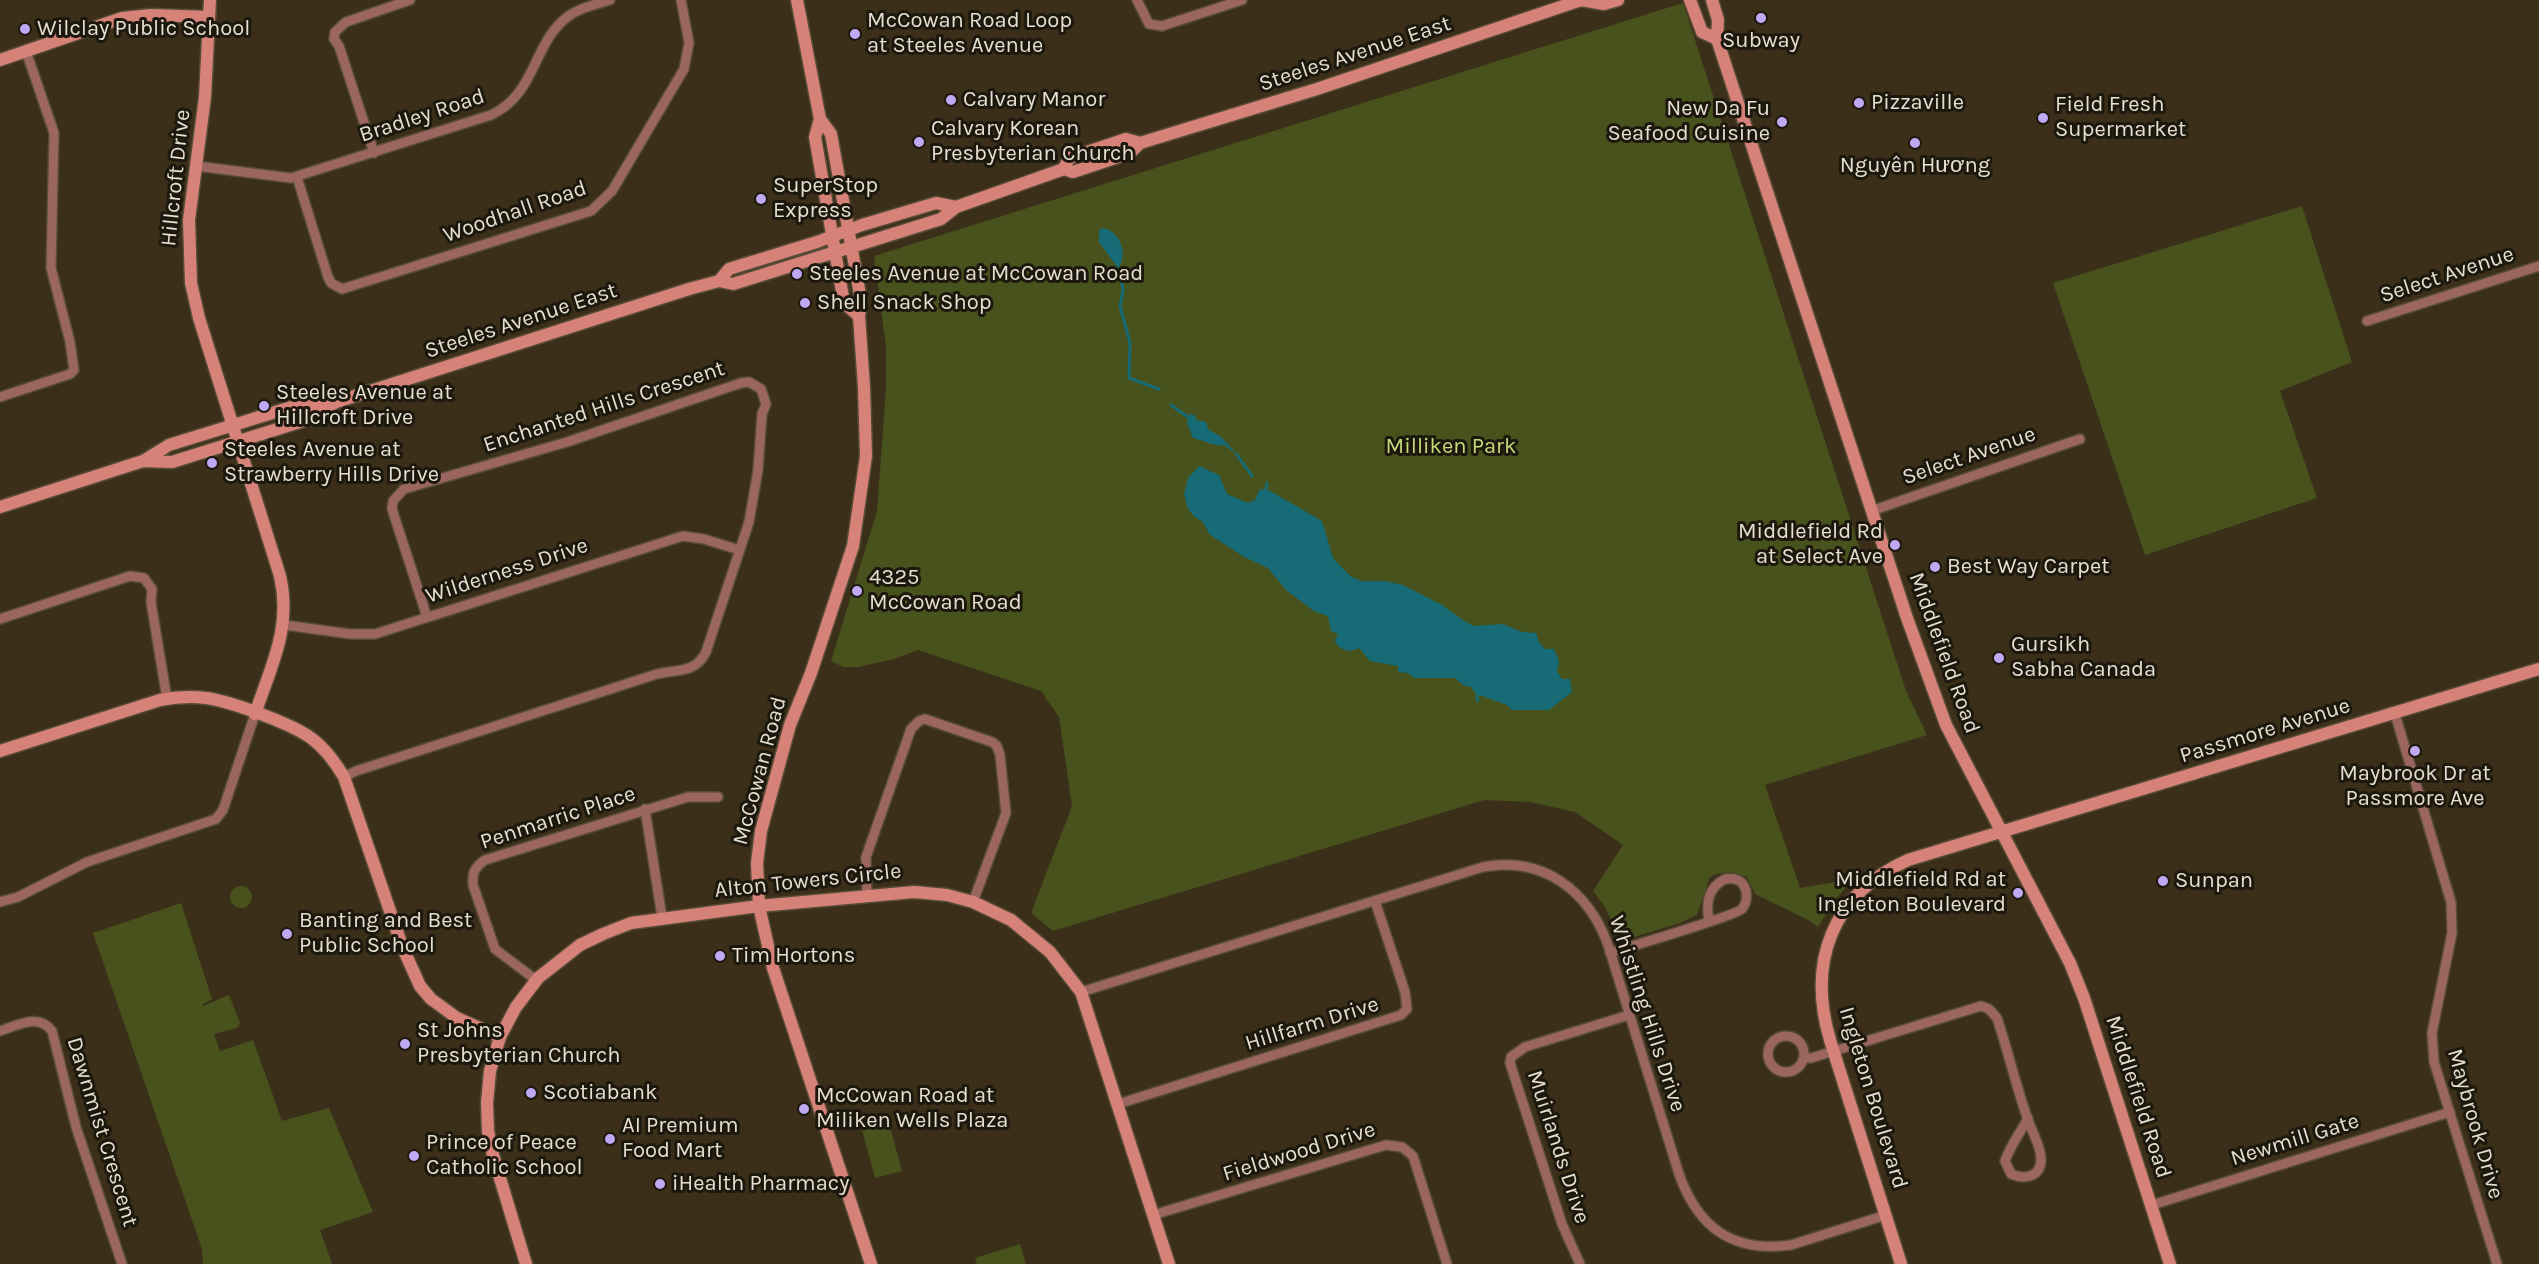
<!DOCTYPE html>
<meta charset="utf-8">
<style>
body{margin:0}
canvas{display:block;background:#3b2f19}
</style>
<canvas width="2539" height="1264"></canvas>
<script>
const context = document.querySelector('canvas').getContext('2d');
context.lineJoin = 'round';
function fill(path, color) {
  context.fillStyle = color;
  context.fill(path, 'evenodd');
}
function strokePath(path, color, width, dash) {
  context.strokeStyle = color;
  context.lineWidth = width;
  context.lineCap = dash ? 'butt' : 'round';
  context.setLineDash(dash || []);
  context.stroke(path);
}
function label(font, color, halo, rows, align = 'center') {
  context.font = font + ' Karla,sans-serif';
  context.lineWidth = 6;
  context.setLineDash([]);
  context.textBaseline = 'middle';
  context.strokeStyle = halo;
  context.fillStyle = color;
  for (const [text, x, y, turn = 0] of rows) {
    context.save();
    context.translate(x, y);
    context.rotate((+turn || 0) * Math.PI / 180);
    context.textAlign = isNaN(turn) ? turn : align;
    if (halo) context.strokeText(text, 0, 0);
    context.fillText(text, 0, 0);
    context.restore();
  }
}
fill(new Path2D(`
 M1683,3L1906,691L1927,735L1765,785L1800,888L1853,879L1835,900L1818,927L1810,921L1755,894L1747,877C1732,872 1724,870 1710,877L1697,915L1680,923L1621,941L1605,907L1593,891L1623,845L1575,812L1530,802L1484,800L1053,931L1031,913L1072,806L1059,717L1041,691L918,650L894,659L858,667H843L831,661L877,511L886,389V347L874,256Z
 M2302,206L2352,362L2280,391L2317,498L2145,555L2053,283Z
 M230 897a11 11 0 1 1 22 0a11 11 0 1 1-22 0Z
 M181,903L212,999L203,1004V1006L229,995L240,1023L237,1028L214,1034L220,1051L253,1040L282,1121L329,1108L373,1212L320,1230L332,1264H203L202,1249L93,933Z
 M888,1119L902,1171L875,1178L861,1126Z
 M1020,1244L1026,1264H977L975,1258Z`), '#47521c');
fill(new Path2D(`
 M1103,228C1120,231 1129,255 1118,268L1099,242V230Z
 M1189,414L1195,415L1196,420L1206,422L1208,429L1221,437L1238,455L1224,445C1214,447 1203,440 1193,438L1187,423Z
 M1199,466L1219,475L1227,494L1248,503L1255,500L1260,489L1270,491L1322,521L1333,558L1350,576L1361,581H1385L1403,585L1442,605L1464,621L1474,626L1503,624L1522,632L1536,633L1539,642L1545,649H1554L1559,661L1557,671L1562,679H1570L1572,692L1549,710H1512L1507,705L1482,696H1479V702H1476V694L1471,687L1463,685L1455,678H1414L1408,673L1398,672V666L1370,661L1359,648C1350,653 1340,651 1335,641L1338,634L1331,631L1328,616L1314,611L1286,590L1268,568L1244,557L1209,534L1203,522L1195,517L1188,509L1184,494L1188,478Z`), '#166b77');
strokePath(new Path2D(`
 M1119,268L1123,290L1120,306L1130,343L1129,378L1159,389
 M1171,405L1188,417
 M1237,455L1252,476
 M1266,490L1267,483`), '#166b77', 3);
const street = new Path2D(`
 M1137,0L1149,24L1162,26L1242,0
 M374,153L339,46L334,39L335,32L346,22L410,0
 M196,166L291,178L491,115C538,93 532,41 570,15C582,7 597,4 610,0
 M297,177L328,277L331,283L342,289L591,211L612,191L684,69L689,43L681,0
 M2367,321L2539,266
 M0,397L70,374L74,370L70,342L51,268L54,133L26,51
 M1871,511L2080,439
 M0,619L130,576L144,578L152,589L151,602L167,699
 M284,625L350,634H375L683,536L704,539L739,550
 M2395,714L2451,902L2452,933L2432,1033L2434,1062L2497,1264
 M344,777L356,771L657,674C677,669 695,674 706,652L749,522L758,470L762,414L766,404L761,389L749,382L741,383L567,442L404,489L393,501L392,509L427,617
 M645,809L662,917
 M867,896L866,857L911,729L919,721L925,719L992,742L997,746L1000,755L1006,813L973,902
 M0,902L18,897L87,862L216,819L223,810L255,714
 M1610,953C1628,947 1735,916 1742,909C1748,901 1748,890 1742,883C1737,878 1731,878 1725,879C1707,888 1706,904 1709,921
 M536,980L495,949L473,885C472,872 475,867 485,860L688,797H718
 M1081,992L1483,867C1543,856 1588,890 1608,945L1679,1174C1698,1228 1733,1253 1791,1245L1886,1215
 M0,1031C18,1025 39,1013 52,1031L76,1127L122,1264
 M1768 1054a18 18 0 1 1 36 0a18 18 0 1 1-36 0Z
 M1804,1057L1811,1058L1834,1051L1981,1006L1989,1009L1997,1018C2008,1051 2016,1086 2028,1120C2032,1132 2041,1146 2041,1159C2041,1177 2025,1180 2011,1174L2005,1161C2010,1146 2020,1133 2028,1118
 M1118,1104L1401,1015L1407,1009L1405,992L1375,901
 M2152,1205L2450,1112
 M1153,1215L1386,1145L1402,1147L1413,1156L1447,1264
 M1580,1264L1562,1224L1510,1063L1511,1057L1525,1047L1629,1015`);
const secondary = new Path2D(`
 M210,0L205,97L189,220L191,283L199,318L280,576C292,628 271,666 255,714
 M797,0L820,119L831,134L861,300L859,316L864,387L866,456L853,546L811,673L790,725L761,831L757,863L759,906L773,968L871,1264
 M1581,0L1604,4L1618,0
 M1690,0L1702,32L1717,39
 M1712,0L1718,20L1717,39L1907,618L1946,725L2070,963L2084,998L2170,1264
 M0,60L122,18L151,15L209,17
 M820,119L815,137L844,303L859,316
 M1064,169L1069,158L1126,139L1140,143
 M719,281L729,269L817,242L862,225L936,203L956,207
 M143,461L172,462L303,421L336,402L689,289L719,281L733,284L941,219L956,207L1064,169L1073,172L1130,153L1140,143L1317,89L1581,0
 M0,507L143,461L169,445L298,405L332,403
 M0,751L160,700C175,697 191,696 206,698C230,701 292,724 311,738C325,748 335,762 344,777L402,946L420,986L431,999L457,1018L500,1037
 M526,1264L493,1155L488,1131L487,1103L490,1071L500,1037L516,1007L538,978L580,945L603,934L631,923L759,906L914,892L947,895L973,902L1011,920L1050,952L1081,992L1169,1264
 M1901,1264L1830,1040C1807,962 1832,894 1908,860L2539,669`);
strokePath(street, '#564b36', 12);
strokePath(secondary, '#564b36', 15);
strokePath(street, '#9b665f', 9);
strokePath(secondary, '#d78278', 12);
for (const [x, y, r, color] of [
 [1761,18,6,"#c1a8f3"],
 [25,29,6,"#c1a8f3"],
 [855,34,6,"#c1a8f3"],
 [951,100,6,"#c1a8f3"],
 [1859,103,6,"#c1a8f3"],
 [2043,118,6,"#c1a8f3"],
 [1782,122,6,"#c1a8f3"],
 [919,142,6,"#c1a8f3"],
 [1915,143,6,"#c1a8f3"],
 [761,199,6,"#c1a8f3"],
 [797,274,6,"#c1a8f3"],
 [805,303,6,"#c1a8f3"],
 [264,406,6,"#c1a8f3"],
 [212,463,6,"#c1a8f3"],
 [1895,545,6,"#c1a8f3"],
 [1935,567,6,"#c1a8f3"],
 [857,591,6,"#c1a8f3"],
 [1999,658,6,"#c1a8f3"],
 [2415,751,6,"#c1a8f3"],
 [2163,881,6,"#c1a8f3"],
 [2018,893,6,"#c1a8f3"],
 [287,934,6,"#c1a8f3"],
 [720,956,6,"#c1a8f3"],
 [405,1044,6,"#c1a8f3"],
 [531,1093,6,"#c1a8f3"],
 [804,1109,6,"#c1a8f3"],
 [610,1139,6,"#c1a8f3"],
 [414,1156,6,"#c1a8f3"],
 [660,1184,6,"#c1a8f3"]
]) {
  const dot = new Path2D();
  dot.arc(x, y, r, 0, 2 * Math.PI);
  context.fillStyle = color;
  context.fill(dot);
  strokePath(dot, '#1d180e', 2);
}
label('22px', '#e6ded1', '#1d180e', [
 ["McCowan Road Loop",867,21],
 ["at Steeles Avenue",867,46],
 ["Wilclay Public School",37,29],
 ["Subway",1761,41,"center"],
 ["Calvary Manor",963,100],
 ["Pizzaville",1871,103],
 ["Field Fresh",2055,105],
 ["Supermarket",2055,130],
 ["New Da Fu",1770,109,"right"],
 ["Seafood Cuisine",1770,134,"right"],
 ["Calvary Korean",931,129],
 ["Presbyterian Church",931,154],
 ["Nguyên Hương",1915,166,"center"],
 ["SuperStop",773,186],
 ["Express",773,211],
 ["Steeles Avenue at McCowan Road",809,274],
 ["Shell Snack Shop",817,303],
 ["Steeles Avenue at",276,393],
 ["Hillcroft Drive",276,418],
 ["Steeles Avenue at",224,450],
 ["Strawberry Hills Drive",224,475],
 ["Middlefield Rd",1883,532,"right"],
 ["at Select Ave",1883,557,"right"],
 ["Best Way Carpet",1947,567],
 ["4325",869,578],
 ["McCowan Road",869,603],
 ["Gursikh",2011,645],
 ["Sabha Canada",2011,670],
 ["Maybrook Dr at",2415,774,"center"],
 ["Passmore Ave",2415,799,"center"],
 ["Middlefield Rd at",2006,880,"right"],
 ["Ingleton Boulevard",2006,905,"right"],
 ["Sunpan",2175,881],
 ["Banting and Best",299,921],
 ["Public School",299,946],
 ["Tim Hortons",732,956],
 ["St Johns",417,1031],
 ["Presbyterian Church",417,1056],
 ["Scotiabank",543,1093],
 ["McCowan Road at",816,1096],
 ["Miliken Wells Plaza",816,1121],
 ["AI Premium",622,1126],
 ["Food Mart",622,1151],
 ["Prince of Peace",426,1143],
 ["Catholic School",426,1168],
 ["iHealth Pharmacy",672,1184]
], 'left');
label('22px', '#e6ded1', '#1d180e', [
 ["Steeles Avenue East",1355,54,-18],
 ["Bradley Road",422,116,-18],
 ["Hillcroft Drive",176,178,-84],
 ["Woodhall Road",515,212,-19],
 ["Select Avenue",2447,275,-18],
 ["Steeles Avenue East",521,321,-18],
 ["Enchanted Hills Crescent",604,407,-18],
 ["Select Avenue",1969,456,-19],
 ["Wilderness Drive",507,571,-18],
 ["Middlefield Road",1944,653,70],
 ["Passmore Avenue",2265,731,-17],
 ["McCowan Road",760,771,-75],
 ["Penmarric Place",558,818,-18],
 ["Alton Towers Circle",808,881,-6],
 ["Whistling Hills Drive",1647,1014,72],
 ["Hillfarm Drive",1312,1024,-17],
 ["Middlefield Road",2138,1097,72],
 ["Ingleton Boulevard",1873,1098,73],
 ["Maybrook Drive",2475,1124,74],
 ["Dawnmist Crescent",102,1132,73],
 ["Newmill Gate",2295,1140,-17],
 ["Muirlands Drive",1558,1147,72],
 ["Fieldwood Drive",1299,1152,-17]
]);
label('22px', '#c5db78', '#1d180e', [
 ["Milliken Park",1451,447]
]);
</script>
